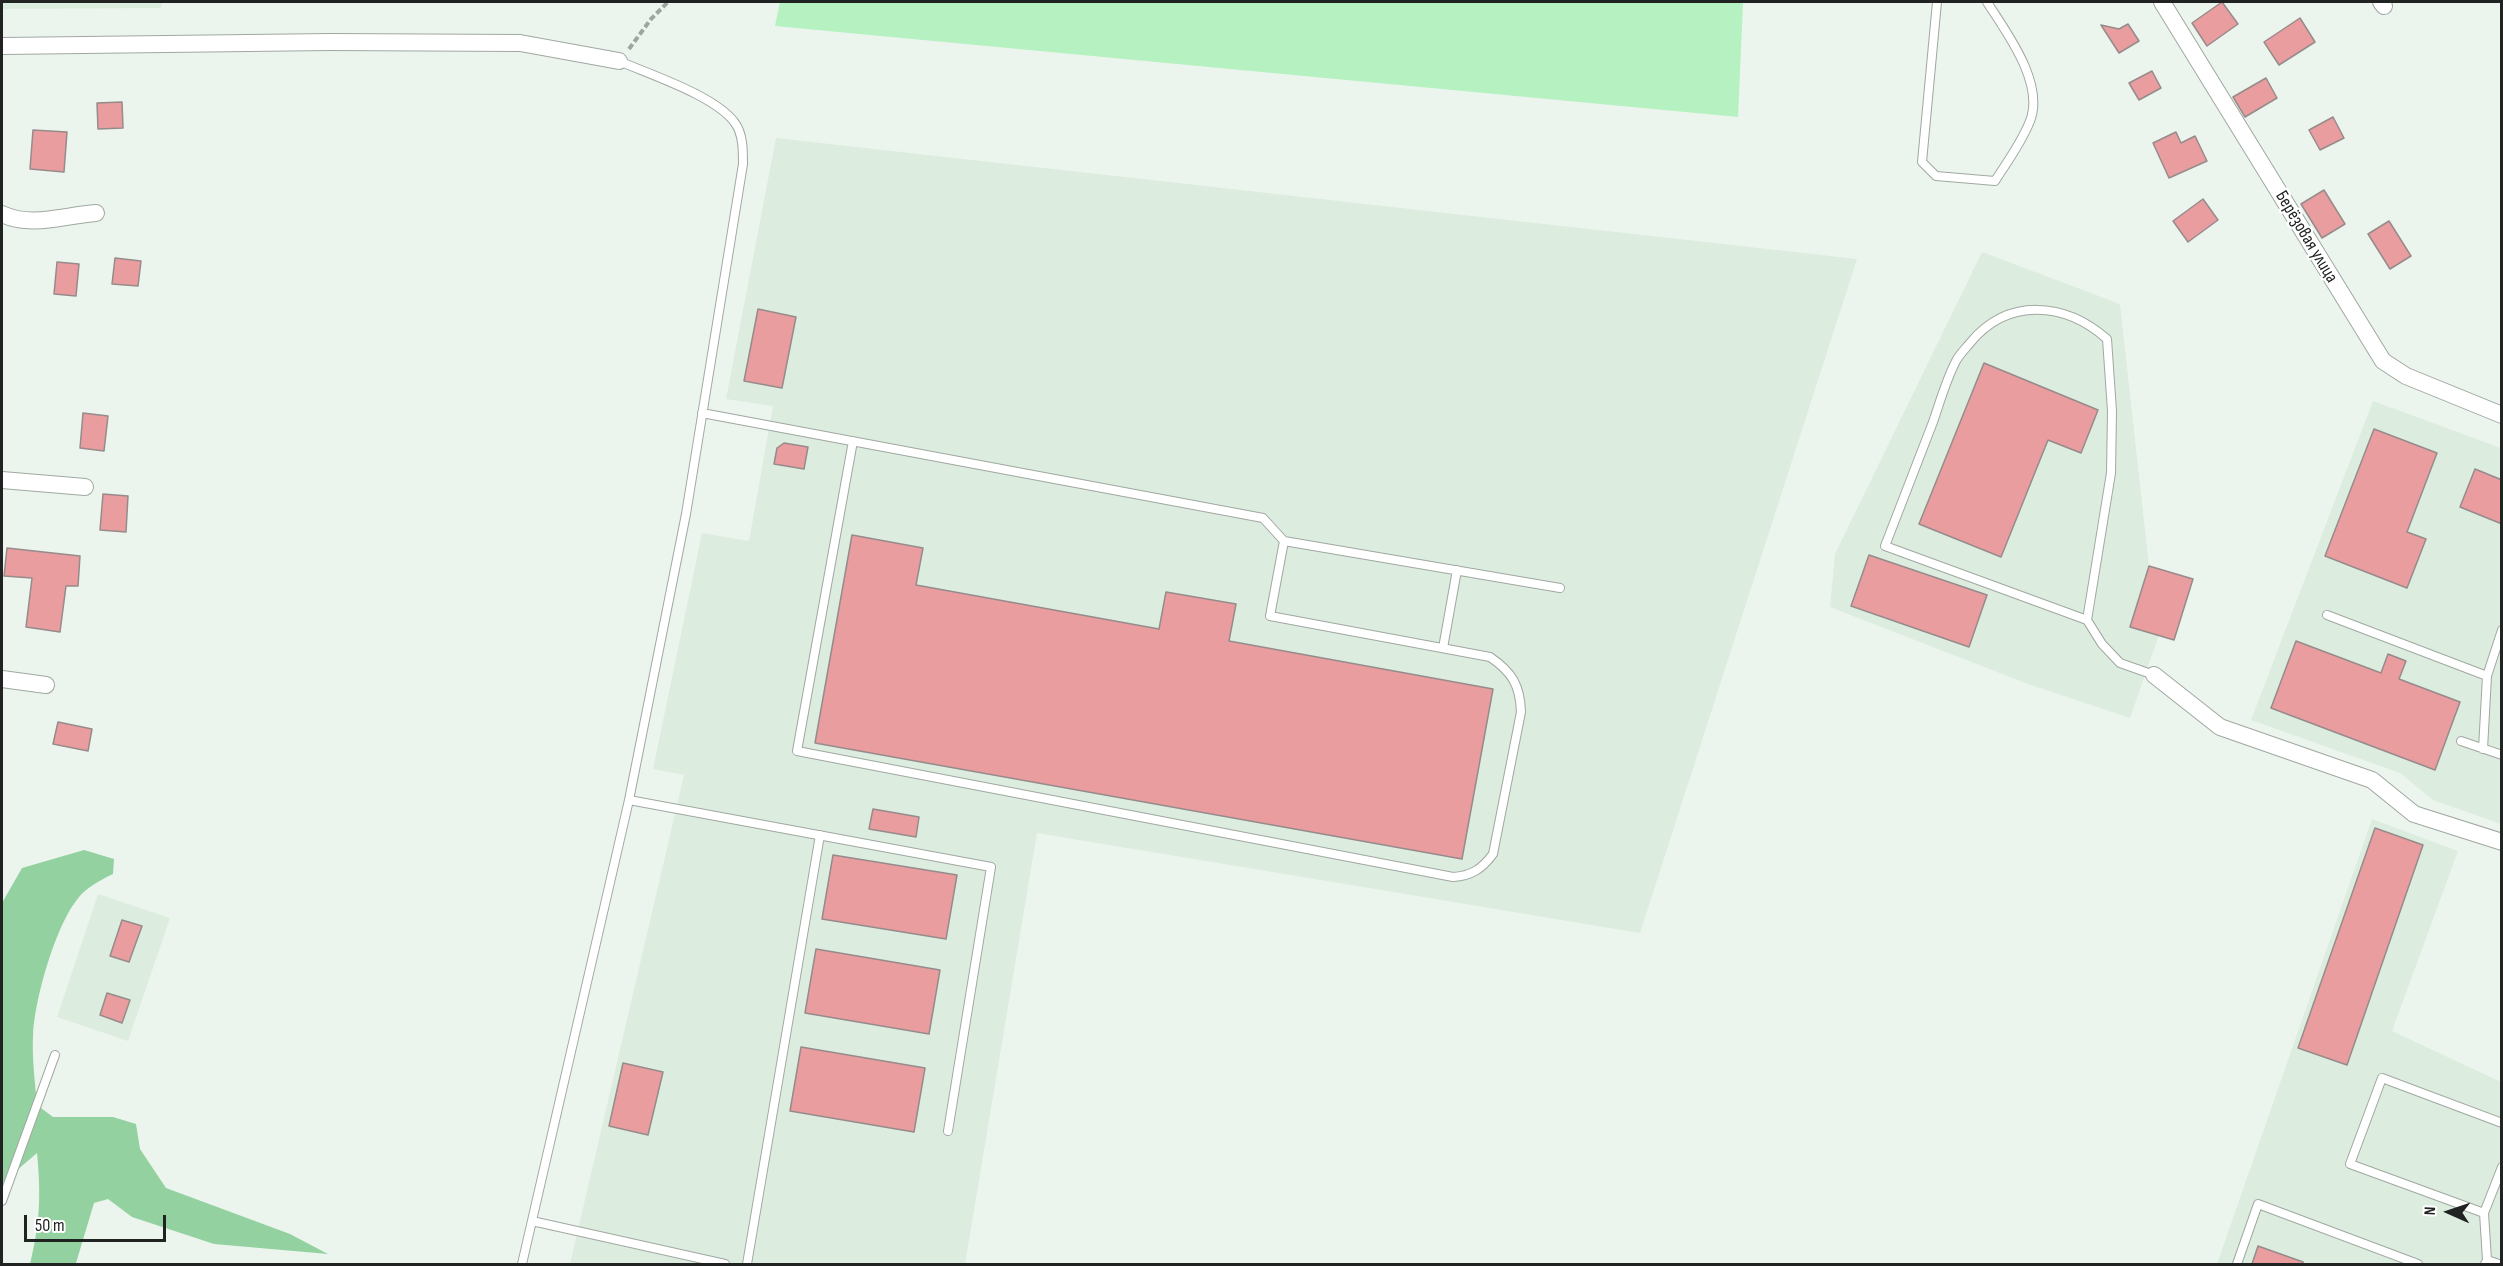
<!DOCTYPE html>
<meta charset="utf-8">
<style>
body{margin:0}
#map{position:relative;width:2503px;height:1266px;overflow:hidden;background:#ecf5ed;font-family:"Sofia Sans Condensed",sans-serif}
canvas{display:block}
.frame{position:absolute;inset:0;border:3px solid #202321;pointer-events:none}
.north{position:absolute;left:2419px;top:1182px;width:60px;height:60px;-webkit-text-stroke:4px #fff;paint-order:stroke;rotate:273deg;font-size:16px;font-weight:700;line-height:24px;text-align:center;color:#202321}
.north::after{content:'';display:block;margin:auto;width:21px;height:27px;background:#202321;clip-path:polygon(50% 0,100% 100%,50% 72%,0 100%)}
.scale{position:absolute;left:24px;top:1215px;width:142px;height:27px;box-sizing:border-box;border:3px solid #202321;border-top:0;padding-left:8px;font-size:18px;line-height:21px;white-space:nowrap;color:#202321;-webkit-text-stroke:4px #fff;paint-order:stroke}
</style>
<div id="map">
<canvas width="2503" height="1266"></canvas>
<div class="frame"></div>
<div class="north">N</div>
<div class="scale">50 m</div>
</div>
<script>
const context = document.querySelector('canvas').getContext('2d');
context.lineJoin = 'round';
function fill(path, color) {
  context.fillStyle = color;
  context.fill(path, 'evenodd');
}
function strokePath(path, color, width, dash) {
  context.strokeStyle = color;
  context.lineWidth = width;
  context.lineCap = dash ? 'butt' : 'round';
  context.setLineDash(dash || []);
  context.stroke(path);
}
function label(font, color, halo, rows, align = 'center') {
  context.font = font + ' "Sofia Sans Condensed",sans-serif';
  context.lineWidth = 4.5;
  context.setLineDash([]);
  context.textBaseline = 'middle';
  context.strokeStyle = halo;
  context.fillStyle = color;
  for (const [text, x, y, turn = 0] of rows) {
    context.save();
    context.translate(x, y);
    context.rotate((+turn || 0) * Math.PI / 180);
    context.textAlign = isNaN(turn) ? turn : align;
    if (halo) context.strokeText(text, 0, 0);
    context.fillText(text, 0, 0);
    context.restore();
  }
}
fill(new Path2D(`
 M2,2H162L161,8L2,9Z
 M776,138L1857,259L1640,933L1037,833L965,1264H570L684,775L653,769L702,533L749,541L773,406L726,399Z
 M1982,252L2120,304L2149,566L2130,626L2159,635L2130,718L2028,684L1830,607L1835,554Z
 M2373,401L2501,448V824L2433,800L2400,773L2251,720Z
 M2372,819L2458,851L2392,1031L2501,1082V1264H2217Z
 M98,894L170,918L128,1041L57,1017Z`), '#dcecdf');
fill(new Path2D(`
 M780,2H1740L1743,3L1738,117L775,26Z`), '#b5f1c1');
fill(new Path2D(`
 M84,850L114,859L113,874C99,881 86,887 76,901C55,928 34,1001 33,1036C32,1059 35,1082 37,1105L53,1117H113L136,1124L140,1149L166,1188L290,1234L328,1254L214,1244L132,1217L108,1199L94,1203L76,1263L30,1264C40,1223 41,1195 37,1153L2,1183V903L22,868Z`), '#93d1a1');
const building = new Path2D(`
 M2222,2L2238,24L2207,46L2192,23Z
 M2300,18L2315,42L2279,65L2264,42Z
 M2128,24L2139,41L2119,53L2101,25L2119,29Z
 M2152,71L2161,88L2139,100L2129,83Z
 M2266,78L2277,98L2245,117L2233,97Z
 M122,102L123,128L98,129L97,103Z
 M2333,117L2344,138L2320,150L2309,130Z
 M33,130L67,132L64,172L30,169Z
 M2176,132L2181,143L2195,136L2207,161L2169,178L2153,143Z
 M2324,190L2345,224L2322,238L2301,204Z
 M2203,199L2218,220L2188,242L2173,221Z
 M2389,221L2411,256L2390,269L2368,234Z
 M115,258L141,261L138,286L112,284Z
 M57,262L79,264L76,296L54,294Z
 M758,309L796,317L782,388L744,381Z
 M1984,363L2098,410L2081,453L2048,440L2001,557L1919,524Z
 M83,413L108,416L104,451L80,448Z
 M2374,429L2437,453L2407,532L2426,539L2407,588L2325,556Z
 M784,443L808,447L804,469L774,464L777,448Z
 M2475,469L2502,480V524L2460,507Z
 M103,494L128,496L126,532L100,530Z
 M852,535L923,548L916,585L1159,629L1166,592L1236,604L1229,641L1493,689L1462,859L815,743Z
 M7,548L80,556L78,586H66L60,632L26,627L32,578L4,576Z
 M1869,555L1987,595L1969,647L1851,606Z
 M2149,566L2193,579L2174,640L2130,627Z
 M2296,641L2381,673L2388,654L2406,661L2399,679L2460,702L2435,770L2271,708Z
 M58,722L92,729L88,751L53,744Z
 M873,809L919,817L916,837L869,829Z
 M2375,828L2423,845L2347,1065L2298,1048Z
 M833,855L957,875L946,939L822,919Z
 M122,920L142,926L129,962L110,956Z
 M816,949L940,970L929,1034L805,1013Z
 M107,993L130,1000L122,1023L100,1015Z
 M801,1047L925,1068L914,1132L790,1111Z
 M623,1063L663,1072L648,1135L609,1126Z
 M2258,1246L2303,1262V1264H2252Z`);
fill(building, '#ea9d9f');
strokePath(building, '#968b8b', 1.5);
const lane = new Path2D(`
 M1937,2L1922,162L1936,176L1995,181C2007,162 2022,142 2030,121C2045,83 2006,32 1987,2
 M702,413L1263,518L1284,541L1560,588
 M853,441L797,751L1453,877C1471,876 1482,869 1493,854L1521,712C1520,685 1512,672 1490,657L1270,616L1284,541
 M2327,615L2487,676
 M2087,620L1885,546C1901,505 1917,463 1933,422C1940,402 1946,380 1956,361C1959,355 1965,349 1970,343C2008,297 2065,302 2107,339L2112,411L2111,473L2087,620L2102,644L2120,663L2154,675
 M1443,648L1457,570
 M2461,741L2502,755
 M2483,749L2487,676L2502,630
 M629,800L991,867L948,1131
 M2,1201L55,1055
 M2484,1213L2350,1164L2382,1078L2502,1123
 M532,1221L725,1264
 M2487,1260L2484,1213L2502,1167
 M522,1264L629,800L686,514L743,164C743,150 743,134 735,123C716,96 651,75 619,61
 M747,1264L820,835
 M2237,1264L2258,1204L2418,1264
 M2485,1264L2487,1260L2499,1264`);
const street = new Path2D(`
 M2162,2L2383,361L2406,376L2502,415
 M2381,2L2384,6
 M2,46L330,42L520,43L619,61
 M2,214C31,228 65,215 96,213
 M2,480L85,487
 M2154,675L2220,727L2372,780L2414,814L2502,842
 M2,679L46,685`);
strokePath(lane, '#a0a8a1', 10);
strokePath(street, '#a0a8a1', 18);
strokePath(new Path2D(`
 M629,49L651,19L668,2`), '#9ea59f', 4, [6, 3]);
strokePath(lane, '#fff', 8);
strokePath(street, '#fff', 16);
label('18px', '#202321', '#fff', [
 ["Берёзовая улица",2306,237,59]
]);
</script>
